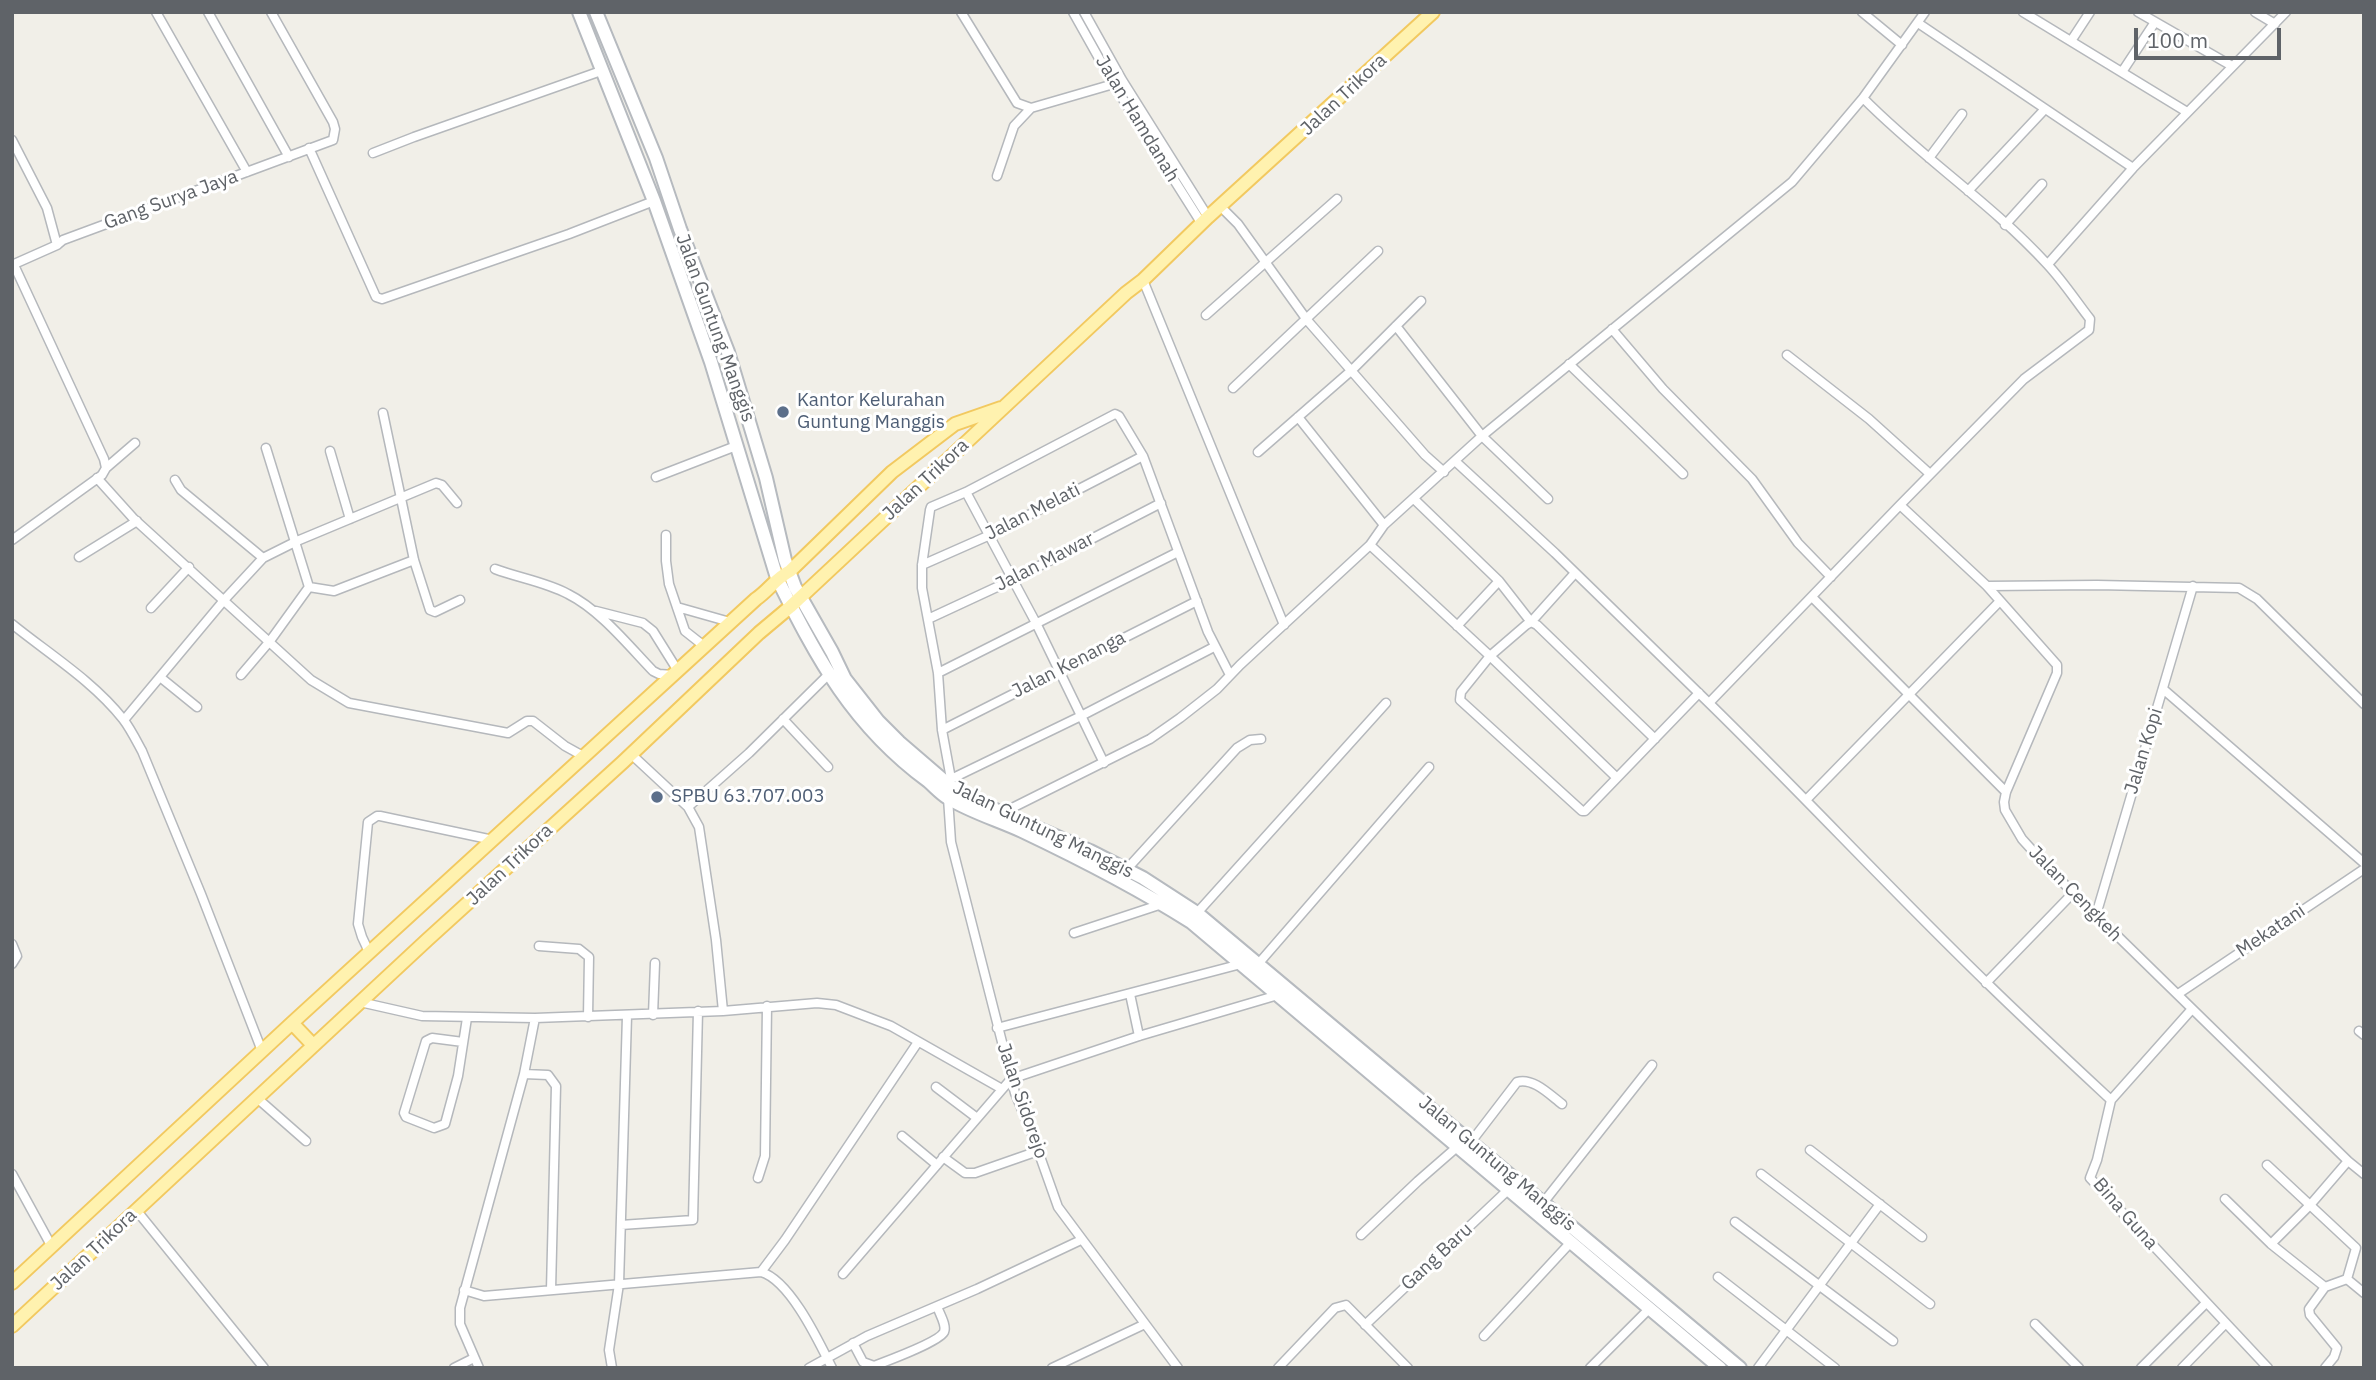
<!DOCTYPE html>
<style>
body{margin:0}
#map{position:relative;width:2376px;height:1380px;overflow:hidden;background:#f1efe8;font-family:"IBM Plex Sans",sans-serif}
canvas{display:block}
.frame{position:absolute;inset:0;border:14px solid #5f6368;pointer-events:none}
.scale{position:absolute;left:2134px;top:28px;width:147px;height:32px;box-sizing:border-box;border:4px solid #5f6368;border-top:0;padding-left:9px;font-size:21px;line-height:24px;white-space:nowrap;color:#5f6368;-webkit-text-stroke:5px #fff;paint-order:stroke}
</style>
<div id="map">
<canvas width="2376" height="1380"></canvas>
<div class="frame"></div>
<div class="scale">100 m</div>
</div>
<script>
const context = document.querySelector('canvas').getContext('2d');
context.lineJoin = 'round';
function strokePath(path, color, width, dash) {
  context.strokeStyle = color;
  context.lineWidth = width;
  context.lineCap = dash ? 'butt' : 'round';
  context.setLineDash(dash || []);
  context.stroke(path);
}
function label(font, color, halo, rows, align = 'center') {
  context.font = font + ' "IBM Plex Sans",sans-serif';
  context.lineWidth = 6;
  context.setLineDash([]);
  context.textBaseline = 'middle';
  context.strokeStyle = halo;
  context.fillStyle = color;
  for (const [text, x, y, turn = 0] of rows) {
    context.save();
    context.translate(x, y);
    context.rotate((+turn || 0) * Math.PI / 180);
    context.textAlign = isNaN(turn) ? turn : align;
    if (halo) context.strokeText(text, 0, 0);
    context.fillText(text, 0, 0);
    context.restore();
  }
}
const street = new Path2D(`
 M156,12L247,172
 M208,12L289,157
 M961,12L1017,103L1031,108
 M1073,12L1114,85L1202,224
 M1084,12L1122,80L1208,217
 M1862,12L1902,45
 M2023,12L2187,112
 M2138,12L2232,66
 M2255,12L2275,24
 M1918,23L2133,168
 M2071,41L2090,12
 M2122,72L2155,22
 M12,140L47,208L57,245
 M309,148L376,297L382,299L569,234L654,201
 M373,153L414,137L601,71
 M1929,158L1962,114
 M997,176L1014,126L1031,108L1117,83
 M1968,191L2045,109
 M1221,207L1238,224L1307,320L1425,455L1444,472
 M2005,225L2042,184
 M2048,264L2133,168L2286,12
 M12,265L57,245L63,240L333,140L335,129L333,122L271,12
 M1143,280L1284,625
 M1206,315L1337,199
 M1396,326L1482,436L1548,499
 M1612,329L1663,389L1752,479L1798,543L1831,577
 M1787,355L1869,419L1930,474
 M1569,364L1683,474
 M1233,388L1378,251
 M383,413L414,560L430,610L435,612L460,600
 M1298,417L1384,525
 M330,451L350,519
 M1258,452L1352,370L1421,301
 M1455,461L1555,553L1709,703L1900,505L2024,379L2089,330L2090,319C2076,301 2063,281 2047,264C1991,203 1921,157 1863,98
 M106,468L135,443
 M656,477L736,446
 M97,478L133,518L311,680L349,703L508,733L527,721H533L565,746L583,756
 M175,480L181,490L263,558
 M966,492L1036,623L1104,763
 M1414,499L1499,581L1531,622L1575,573
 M1900,505L1987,586L2057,665V673L2006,792L2004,802L2005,810L2022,839L2051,871L2348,1161L2364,1174
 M666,535V561L669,584L685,631L704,646
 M12,540L102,475L106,468L104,459L14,265
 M1370,545L1490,656L1526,625L1531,622L1537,625L1655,739
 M79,557L137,521
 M922,565L990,535L1143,456
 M495,569C519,578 546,582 568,594C600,610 628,645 653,671L659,674L673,675
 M1987,586L2097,585L2239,588L2257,599L2364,704
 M309,587L334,591L414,560
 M1812,597L2006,792
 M677,607L730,622
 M151,608L189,567
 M596,611L643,623L653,631L678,671
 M928,619L1012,580L1161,503
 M12,624C49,654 93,681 123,719C130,728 136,740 142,751L201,894L262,1051
 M1457,626L1499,581
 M938,673L1178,552
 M241,675L270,641L309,587L266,448
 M160,677L197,707
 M2163,689L2364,863
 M1709,703C1803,795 1893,892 1987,983C2028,1023 2069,1061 2111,1100
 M783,719L828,767
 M124,720L225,599L263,558L297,541L436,483L442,485L457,503
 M942,730L1197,601
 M631,754L688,807L699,827L716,940L723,1011
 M1616,777L1490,656L1461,692L1460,700L1582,811H1585L1699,693
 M951,779L942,730L938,673L922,588V565L930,510L931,507L966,492L1115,414L1119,416L1143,456L1208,632L1230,675
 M950,782L951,779L1081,716L1214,647
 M948,798L951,842L1015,1093L1031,1131L1058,1207L1178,1368
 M1807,799L2000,601
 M688,807L749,753L828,675
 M1002,813L1150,739L1180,718L1217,689L1240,665L1370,545L1384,525L1482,436L1792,182L1863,98L1925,12
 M1126,870L1237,748L1250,740L1261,739
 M1197,913L1386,703
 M2096,915L2193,586
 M1074,933L1162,904
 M12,944L17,956L12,964
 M539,946L579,949L589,957L588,1017
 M369,952L362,937L358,924L368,822L377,816H380L493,840
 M1259,963L1429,767
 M1986,983L2073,893
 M1130,994L1139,1036
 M2178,994L2364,869
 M360,1002L422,1016L535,1018L723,1011L817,1003L836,1005L891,1026L1002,1089
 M2192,1009L2111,1100L2097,1160L2090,1178L2268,1368
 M653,1015L655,963
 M997,1028L1241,964
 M2359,1031L2364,1035
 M463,1042L432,1038L426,1041L404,1113L406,1117L434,1128L445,1124L458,1076L467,1018
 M524,1074L548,1075L556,1086L551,1290
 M936,1087L977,1118
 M257,1098L306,1141
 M902,1136L937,1165
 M1471,1142L1517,1082C1533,1077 1550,1095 1562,1104
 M1810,1150L1922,1237
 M943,1157L965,1173H975L1038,1151
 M2267,1165L2356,1248L2347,1279L2325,1287L2309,1309L2310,1315L2337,1348L2334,1357L2325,1368
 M12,1174L52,1247
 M1761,1174L1930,1304
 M758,1178L765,1156L767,1006
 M2225,1199L2271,1244
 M1543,1203L1652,1065
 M137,1211L264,1368
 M1735,1222L1893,1341
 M621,1225L693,1220L698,1011
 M1361,1235L1418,1181L1457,1147
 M761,1272L785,1240L918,1042
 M843,1274L1011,1079L1139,1036L1278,995
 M1718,1277L1835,1368
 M2347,1279L2364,1293
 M2325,1287L2271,1244L2311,1204L2348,1161
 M464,1290L484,1296L761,1272C790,1280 819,1342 832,1368
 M2035,1324L2079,1368
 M1365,1325L1509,1189
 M1484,1336L1571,1242
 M853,1343L863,1362L874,1366C887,1361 939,1342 944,1332C947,1325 939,1313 937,1306
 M454,1368L474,1358
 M479,1368L460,1324V1308L524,1074L535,1018
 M612,1368L609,1350L619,1284L627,1016
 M809,1368L867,1336L977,1289L1081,1240
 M1052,1368L1145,1324
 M1278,1368L1335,1308L1346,1305L1408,1368
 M1590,1368L1649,1309
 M1758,1368L1880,1204
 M2141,1368L2206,1303
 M2182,1368L2225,1324`);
const secondary = new Path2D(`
 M579,12L654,201L711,362L777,578C817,659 853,726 928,781C935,787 941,794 948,798C971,812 998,820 1022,831C1081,859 1136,887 1191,922L1720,1368
 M596,12L656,158L680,229L728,352L766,478L785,560L795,587L832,652L845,679L878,721L899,742L949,785L973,800L1090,851L1143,878L1197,913L1740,1368`);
const primary = new Path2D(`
 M292,1023L313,1045
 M12,1283L292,1023L756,599C769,590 776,578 790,571L892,472L955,424L1001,408
 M12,1326L427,940L623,762L759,633L790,607L1126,293L1143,280L1208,217L1433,12`);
strokePath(street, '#b5b8bc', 11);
strokePath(secondary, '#b6babf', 16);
strokePath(primary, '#f2c960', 16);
strokePath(street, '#fff', 8);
strokePath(secondary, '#fff', 12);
strokePath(primary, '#fff2af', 12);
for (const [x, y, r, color] of [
 [783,412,7,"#5c6f8a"],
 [657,797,7,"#5c6f8a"]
]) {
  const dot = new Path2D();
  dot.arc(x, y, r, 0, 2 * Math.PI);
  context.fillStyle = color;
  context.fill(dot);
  strokePath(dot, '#fff', 2.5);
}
label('19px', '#5f6368', '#fff', [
 ["Jalan Trikora",1344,95,-43],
 ["Jalan Hamdanah",1137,119,59],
 ["Gang Surya Jaya",171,200,-20],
 ["Jalan Guntung Manggis",715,328,70],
 ["Jalan Trikora",926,480,-43],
 ["Jalan Melati",1033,512,-27],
 ["Jalan Mawar",1045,562,-27],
 ["Jalan Kenanga",1069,665,-27],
 ["Jalan Kopi",2144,751,-73],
 ["Jalan Guntung Manggis",1043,830,26],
 ["Jalan Trikora",510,865,-43],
 ["Jalan Cengkeh",2075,894,46],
 ["Mekatani",2271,931,-34],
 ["Jalan Sidorejo",1022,1101,71],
 ["Jalan Guntung Manggis",1497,1164,40],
 ["Bina Guna",2125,1214,49],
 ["Jalan Trikora",94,1250,-43],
 ["Gang Baru",1437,1257,-43]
]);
label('19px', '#4e5e75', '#fff', [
 ["Kantor Kelurahan",797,401],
 ["Guntung Manggis",797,423],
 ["SPBU 63.707.003",671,797]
], 'left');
</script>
